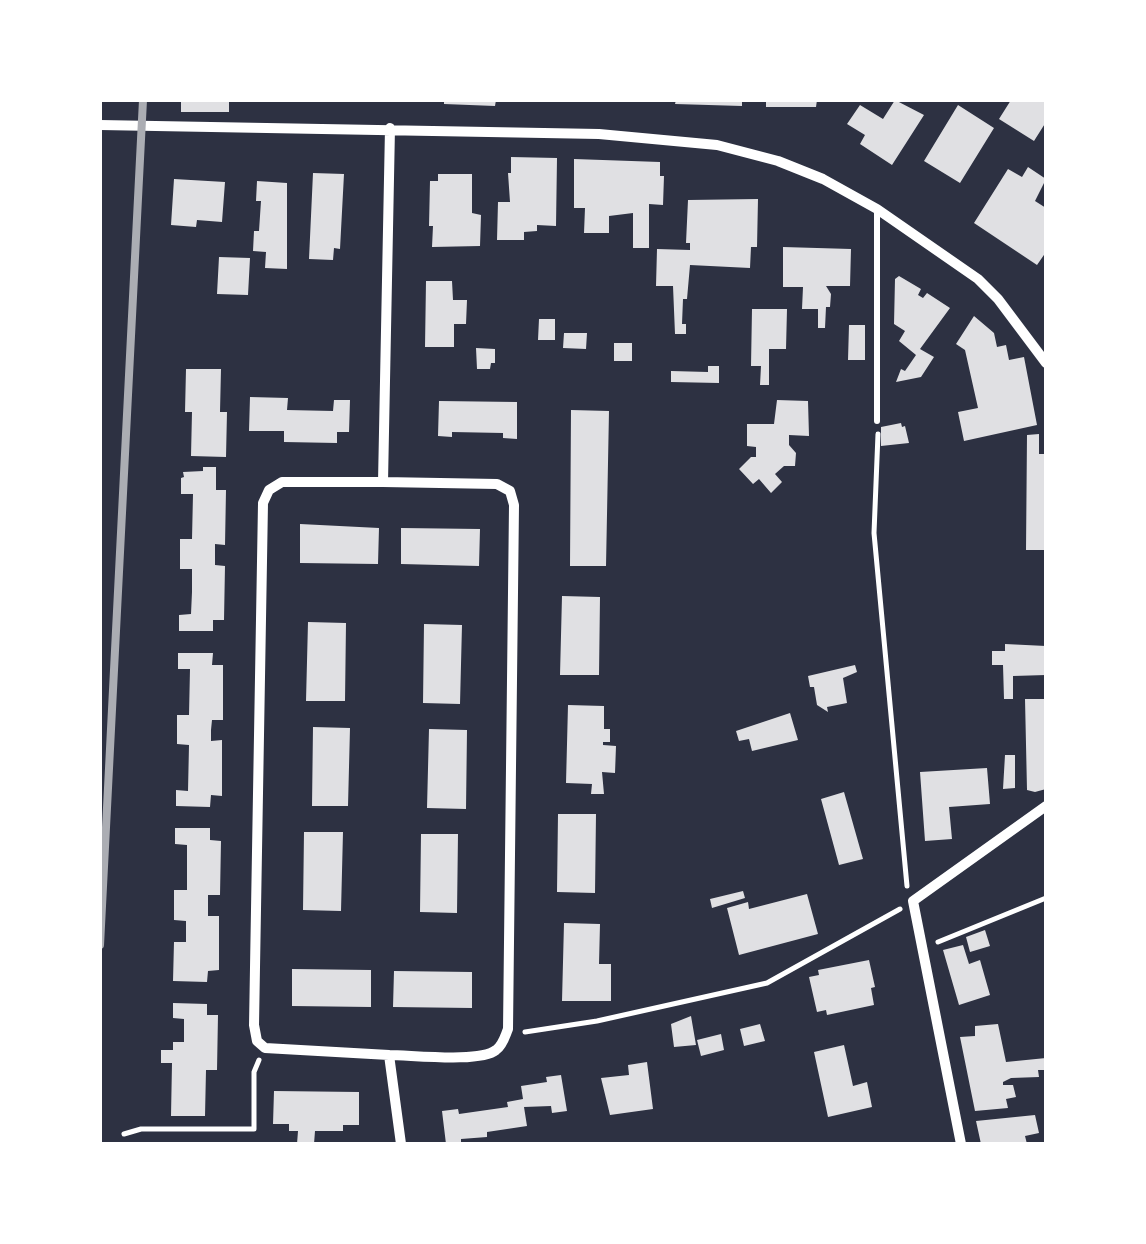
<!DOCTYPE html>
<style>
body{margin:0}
#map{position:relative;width:1146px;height:1244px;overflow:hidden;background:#2d3142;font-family:Roboto,sans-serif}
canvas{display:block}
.frame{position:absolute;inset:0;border:102px solid #fff;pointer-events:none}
</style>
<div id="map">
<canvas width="1146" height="1244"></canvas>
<div class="frame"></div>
</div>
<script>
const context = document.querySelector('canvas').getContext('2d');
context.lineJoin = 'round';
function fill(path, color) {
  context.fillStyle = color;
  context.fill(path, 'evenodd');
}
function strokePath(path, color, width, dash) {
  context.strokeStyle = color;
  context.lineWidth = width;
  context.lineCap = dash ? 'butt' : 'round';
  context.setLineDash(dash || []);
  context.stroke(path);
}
fill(new Path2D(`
 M181,100H229V112H181Z
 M444,100H496L495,106L444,104Z
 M676,100H742V106L675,104Z
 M766,100H817L816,107H766Z
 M895,100L924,115L892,165L860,144L865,135L847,124L860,105L883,119Z
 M1011,100H1046V122L1034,141L999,119Z
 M958,105L994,128L960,183L924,161Z
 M511,157L557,158L556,226L537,225V231L524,232V240H497L498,202H510L508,173H511Z
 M574,159L660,162V176H664L663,205L649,204V248H633V213L609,216V233H584L585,208H574Z
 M1028,167L1046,179L1035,201L1046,208V252L1037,265L974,223L1008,169L1022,177Z
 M313,173L344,174L340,249L334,248L333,260L309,259Z
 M438,174H472V213L481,215L480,246L432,247L433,226H429L430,181H438Z
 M174,179L225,182L222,222L197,220L196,227L171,225Z
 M257,181L287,183V269L265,268L266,252L253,251L254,231H259L261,201H256Z
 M758,199L757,247H751L750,268L690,265L687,299H683L682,324H686V334H675L673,286H656L657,249L690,250V243H686L688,200Z
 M783,247L851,249L850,286H826L831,294L830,307H826L825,328H818V309H802L803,287H783Z
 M219,257L250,258L248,295L217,294Z
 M899,276L921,289L918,295L923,298L927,293L950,308L920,349L934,357L921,377L896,382L901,369L905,371L916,355L899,341L905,331L894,324L895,279Z
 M426,281H452L453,300H467L466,324H454V347H425Z
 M752,309H787L786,349H769V385H760L761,366H751Z
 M974,316L994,333L997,347L1006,345L1009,360L1024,357L1037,425L964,441L958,412L978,408L965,350L956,344Z
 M539,319H555V340H538Z
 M849,325H865V360H848Z
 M564,333H587L586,349L563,348Z
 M614,343H632V361H614Z
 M476,348L495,349V363H491L490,369H477Z
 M708,366H719V383L671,382V371L708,372Z
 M186,369H221L220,412H227L226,457L191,456L192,412H185Z
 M250,397L288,398L287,410L333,411L334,400H350L349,432H337V443L284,442V431H249Z
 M777,400L808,401L809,436L789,435V445L796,453L795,466H784L775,474L782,482L771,493L759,479L753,484L739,469L751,457H756V447L747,446V424H774Z
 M439,401L517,402V439L503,438V433L452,432V437L438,436Z
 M571,410L609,411L606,566H570Z
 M901,423L902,427L905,426L909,443L881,446V427Z
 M1039,434V454H1046V550H1026L1027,435Z
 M203,467H216V490H226L225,545L215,544V565L225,566L224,620H213V631H179V615L191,614L192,592V569H180V539H192L193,494H181V478L184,477L183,472L203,471Z
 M300,524L379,528L378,564L300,563Z
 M401,528L480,529L479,566L401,564Z
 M562,596L600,597L599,675H560Z
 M308,622L346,623L345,701H306Z
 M424,624L462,625L460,704L423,703Z
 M1005,644L1046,646V675L1013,676V699H1004L1003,665H992V651H1005Z
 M178,653H213L212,665H223V720H212L211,730V741L222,740V796L211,795L210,807L176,806V790L188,791L189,745L177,744V715H189L190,669H178Z
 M855,665L857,672L843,678L847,703L827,707L828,712L817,705L814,687H810L808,676Z
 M1025,699H1046V789L1035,792L1027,790Z
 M568,705L604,706V729H610V742H603V745L616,746L615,773L602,772L604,794H591L592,784L566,783Z
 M790,713L798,740L752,751L749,739L739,741L736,731Z
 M313,727L350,728L348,806H312Z
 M429,729L467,730L466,809L427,808Z
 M1005,755H1015V788L1003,789Z
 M987,768L990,804L949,807L952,839L925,841L920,772Z
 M844,792L863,859L839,865L821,799Z
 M558,814H596L595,893L557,892Z
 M175,828H210V840L221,841L220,895H208V916H219V970L208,971L207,982L173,981L174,942H186V921L174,920V890H187V845L175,844Z
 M304,832H343L341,911L303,910Z
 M421,834H458L457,913L420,912Z
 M743,891L745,898L712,908L710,899Z
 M807,894L818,934L739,955L727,908L748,902L749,909Z
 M564,923L600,924L599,964H611V1001H562Z
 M985,930L990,946L970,952L966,937Z
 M963,945L969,964L980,960L990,995L959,1005L943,950Z
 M869,960L875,987L871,988L874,1005L827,1015L826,1010L817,1012L809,977L819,975L818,970Z
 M292,969L371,970V1007L292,1006Z
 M394,971L472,972V1008L393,1007Z
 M173,1003L207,1004V1015H218L217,1070H206L205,1116H171L172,1063H161V1050H173V1042H184V1019L173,1018Z
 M691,1016L696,1045L674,1047L671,1024Z
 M760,1024L765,1041L744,1046L740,1029Z
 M998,1024L1006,1062L1046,1058V1070H1038L1039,1077L1011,1078L1003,1082V1085H1013L1016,1097L1006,1099L1008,1108L975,1111L960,1037L975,1036V1026Z
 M721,1034L724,1050L701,1056L697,1040Z
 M844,1045L853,1086L867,1082L872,1107L828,1117L814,1052Z
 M647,1062L653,1109L610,1115L601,1078L629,1075L628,1065Z
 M561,1075L567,1111L552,1113L551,1106L524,1107L527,1126L487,1132V1137L461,1139V1144H446L442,1111L458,1109L459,1114L508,1107L507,1102L523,1099L521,1086L547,1082L546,1077Z
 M274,1091L359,1092V1125H343V1131H315L314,1144H297L298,1131H289V1124H273Z
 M1035,1115L1039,1133L1025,1136L1027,1144H981L976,1121Z`), '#e0e0e3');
strokePath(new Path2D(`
 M878,434L874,533L907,886
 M938,942L1046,898
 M525,1032L597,1021L767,983L900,909
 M124,1134L141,1129H254V1072L259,1060`), '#fff', 5);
strokePath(new Path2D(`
 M877,209V421`), '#fff', 6);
strokePath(new Path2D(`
 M100,125L599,134L717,145L778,161L823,179L877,209L978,279L998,299L1046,363
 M390,128L383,482L497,484L510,491L514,505L508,1029C505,1036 503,1045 496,1050C480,1063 412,1055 389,1055L401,1144
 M383,482H282L269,490L263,503L254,1025L257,1041L265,1048L389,1055
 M961,1144L913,901L1046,806`), '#fff', 10);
strokePath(new Path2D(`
 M100,945L143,100`), '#abadb3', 8);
</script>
